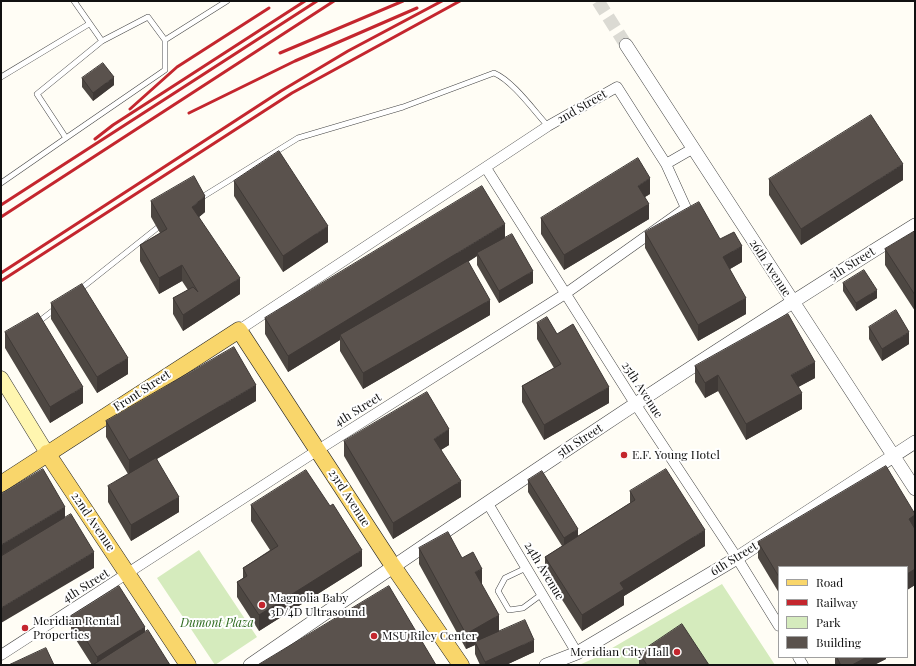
<!DOCTYPE html>
<style>
body{margin:0}
#map{position:relative;width:916px;height:666px;overflow:hidden;background:#fffdf5;font-family:"Playfair Display",serif}
canvas{display:block}
.frame{position:absolute;inset:0;border:2px solid #111;pointer-events:none}
.legend{position:absolute;left:778px;top:566px;width:130px;height:92px;box-sizing:border-box;background:#fff;border:1px solid #a0a0a0;margin:0;padding:5px 7px;list-style:none;font-size:12px;color:#111}
.legend li{display:flex;align-items:center;gap:8px;height:20px}
.legend b{width:20px;border:1px solid #a0a0a0}
</style>
<div id="map">
<canvas width="916" height="666"></canvas>
<div class="frame"></div>
<ul class="legend">
<li><b style="height:5px;background:#f9d66b"></b>Road</li>
<li><b style="height:5px;background:#c4262e"></b>Railway</li>
<li><b style="height:11px;background:#d5ebbd"></b>Park</li>
<li><b style="height:11px;background:#5a524d"></b>Building</li>
</ul>
</div>
<script>
const context = document.querySelector('canvas').getContext('2d');
context.lineJoin = 'round';
function fill(path, color) {
  context.fillStyle = color;
  context.fill(path, 'evenodd');
}
function strokePath(path, color, width, dash) {
  context.strokeStyle = color;
  context.lineWidth = width;
  context.lineCap = dash ? 'butt' : 'round';
  context.setLineDash(dash || []);
  context.stroke(path);
}
function label(font, color, halo, rows, align = 'center') {
  context.font = font + ' "Playfair Display",serif';
  context.lineWidth = 4;
  context.setLineDash([]);
  context.textBaseline = 'middle';
  context.strokeStyle = halo;
  context.fillStyle = color;
  for (const [text, x, y, turn = 0] of rows) {
    context.save();
    context.translate(x, y);
    context.rotate((+turn || 0) * Math.PI / 180);
    context.textAlign = isNaN(turn) ? turn : align;
    if (halo) context.strokeText(text, 0, 0);
    context.fillText(text, 0, 0);
    context.restore();
  }
}
fill(new Path2D(`
 M199,550L257,637L215,665L157,578Z
 M722,584L775,665H579L595,658Z`), '#d5ebbd');
strokePath(new Path2D(`
 M598,1L626,45`), '#dbdad3', 13, [13, 6]);
const service = new Path2D(`
 M74,1L102,41
 M148,17L165,40V70L66,138L37,94L102,41Z
 M165,40L227,1
 M1,77L89,24
 M1,183L66,138
 M199,199L298,138L403,107L494,73C513,81 534,111 548,126
 M78,291L161,225
 M37,323L55,309
 M526,568L505,578L498,591L509,610L523,608L542,594`);
const minor = new Path2D(`
 M666,164L692,149
 M486,168L636,405L737,558L779,626
 M487,502L577,653
 M1,655L318,450L565,294L686,208L666,164L617,87L548,126L239,330
 M798,657L803,665`);
const tertiary = new Path2D(`
 M626,45L915,489
 M250,665C469,514 689,365 915,225
 M546,665L577,653L737,558L915,442`);
const secondary = new Path2D(`
 M1,378L47,453`);
const primary = new Path2D(`
 M47,453L188,665
 M1,484L239,330L393,566L461,665`);
strokePath(service, '#444', 6);
strokePath(minor, '#444', 11);
strokePath(tertiary, '#444', 14);
strokePath(secondary, '#333', 15);
strokePath(primary, '#222', 17);
strokePath(service, '#fff', 5);
strokePath(minor, '#fff', 10);
strokePath(tertiary, '#fff', 13);
strokePath(secondary, '#fff6b0', 14);
strokePath(primary, '#f9d66b', 16);
strokePath(new Path2D(`
 M280,53L403,1
 M130,109L177,67L269,8
 M189,113L295,61L417,8
 M95,139L113,125L305,1
 M1,205L317,1
 M1,217L334,1
 M1,273L281,91L348,51L442,1
 M1,281L292,93L460,1`), '#c4262e', 3);
fill(new Path2D(`
 M82,78L114,85L93,101L82,87Z
 M769,179L903,180L801,245L769,195Z
 M234,181L328,242L283,272L234,196Z
 M650,194L645,197L649,219L564,270L541,234V218Z
 M151,201L205,212L199,217L240,294L183,331L173,314V298L188,290L182,281L159,294L140,261V245L160,233L151,217Z
 M915,231V311L885,265V249Z
 M645,232L720,239L742,262L730,269L746,314L698,341L645,248Z
 M505,237L533,283L499,303L477,265V256L468,262L490,315L363,389L340,351V340L288,372L265,334V318Z
 M843,283L877,298L856,311L843,291Z
 M51,303L128,374L97,393L51,319Z
 M537,323L557,334L609,403L544,440L522,402V386L554,368L537,339Z
 M869,327L909,344L882,361L869,339Z
 M5,332L83,403L50,423L5,348Z
 M695,366L815,378L798,387L802,409L746,440L718,391L705,398L695,382Z
 M256,401L157,459L179,512L131,541L108,502V486L128,474L106,437V421Z
 M344,441L449,445L441,450L461,497L393,539L344,456Z
 M528,480L578,536L630,503V491L705,546L624,596V605L582,631L545,573V557L562,546L528,492Z
 M251,505L330,506L362,566L259,631L237,597V582L243,578V568L270,550L251,521Z
 M915,514V585L907,590L779,567V593L758,558V542Z
 M419,548L462,558L482,584V585L499,631L534,652L506,665H480L475,654V645L466,649L419,564Z
 M71,616L145,632L170,665H92L71,632Z
 M639,653L709,665H639Z
 M835,657H886V659L874,665H835Z`), '#4d4742');
fill(new Path2D(`
 M114,77V85L93,101V93Z
 M903,164V180L801,245V229Z
 M650,178V194L638,201V186Z
 M205,196V212L192,223V207Z
 M649,204V219L564,270V255Z
 M505,224V240L477,253V256L342,339L340,335V340L288,372V356Z
 M328,226V242L283,272V256Z
 M742,246V262L723,273V257Z
 M182,265V281L159,294V278Z
 M533,271V283L499,303V291Z
 M240,278V294L183,331V315Z
 M877,290V298L856,311V303Z
 M746,298V314L698,341V325Z
 M490,300V315L363,389V373Z
 M909,332V344L882,361V349Z
 M128,358V374L97,393V377Z
 M815,362V378L791,391V375Z
 M718,375V391L705,398V383Z
 M256,385V401L129,475V460Z
 M83,387V403L50,423V407Z
 M609,387V403L544,440V425Z
 M802,393V409L746,440V424Z
 M449,429V445L434,454V439Z
 M461,481V497L393,539V523Z
 M179,497V512L131,541V525Z
 M65,507V522L1,561V545Z
 M915,515V531L909,519Z
 M578,529V541L564,550V538Z
 M705,530V546L624,596V605L582,631V615L620,583Z
 M362,550V566L259,631V615Z
 M94,552V568L1,623V608Z
 M482,569V584L475,588V572Z
 M915,569V585L907,590V574Z
 M499,615V631L475,642V645L466,649V634Z
 M145,627V643L97,665V657Z
 M534,640V652L506,665H485V662Z
 M867,657H886V659L874,665H852Z`), '#3f3936');
const building = new Path2D(`
 M103,63L114,77L93,93L82,78Z
 M871,115L903,164L801,229L769,179Z
 M279,151L328,226L283,256L234,181Z
 M638,158L650,178L638,186L649,204L564,255L541,218Z
 M194,176L205,196L192,207L240,278L183,315L173,298L193,287L198,292L182,265L159,278L140,245L167,229L151,201Z
 M482,186L505,224L288,356L265,318Z
 M699,202L720,239L734,232L742,246L723,257L746,298L698,325L645,232Z
 M915,231V295L885,249Z
 M512,234L533,271L499,291L477,253Z
 M468,261L490,300L363,373L340,335Z
 M864,270L877,290L856,303L843,283Z
 M82,284L128,358L97,377L51,303Z
 M896,310L909,332L882,349L869,327Z
 M38,313L83,387L50,407L5,332Z
 M788,314L815,362L791,375L802,393L746,424L718,375L705,383L695,366Z
 M547,317L557,334L573,324L609,387L544,425L522,386L561,364L537,323Z
 M234,347L256,385L129,460L106,421Z
 M427,392L449,429L434,439L461,481L393,523L344,441Z
 M156,458L179,497L131,525L108,486Z
 M886,466L915,514V515L909,519L915,529V569L907,574V567H779V577L758,542Z
 M43,469L65,507L1,545V494Z
 M666,469L705,530L620,583L624,589L582,615L545,557L635,500L630,491Z
 M306,470L330,506L333,504L362,550L259,615L237,582L247,576L243,568L278,546L251,505Z
 M542,471L578,529L564,538L528,480Z
 M71,514L94,552L1,608V553L2,555Z
 M448,532L462,558L473,552L482,569L475,572L499,615L466,634L419,548Z
 M119,586L145,627L97,657L71,616Z
 M389,586L436,665H258Z
 M525,620L534,640L485,662L475,642Z
 M682,624L709,665H647L639,653Z
 M148,630L170,665H93Z
 M46,648L54,665H9Z
 M837,657H867L852,665H841Z`);
fill(building, '#5a524d');
strokePath(building, '#3f3936', 1);
for (const [x, y, r, color] of [
 [624,455,4,"#c4262e"],
 [262,605,4,"#c4262e"],
 [25,628,4,"#c4262e"],
 [374,636,4,"#c4262e"],
 [677,652,4,"#c4262e"]
]) {
  const dot = new Path2D();
  dot.arc(x, y, r, 0, 2 * Math.PI);
  context.fillStyle = color;
  context.fill(dot);
  strokePath(dot, '#fff', 1.5);
}
label('12px', '#111', '#fff', [
 ["2nd Street",582,107,-30],
 ["5th Street",852,264,-32],
 ["26th Avenue",770,268,57],
 ["25th Avenue",642,390,57],
 ["Front Street",142,391,-33],
 ["4th Street",358,410,-32],
 ["5th Street",580,441,-33],
 ["23rd Avenue",349,498,57],
 ["22nd Avenue",93,522,56],
 ["6th Street",734,559,-32],
 ["24th Avenue",544,571,59],
 ["4th Street",86,586,-32]
]);
label('12px', '#111', '#fff', [
 ["E.F. Young Hotel",632,455],
 ["Magnolia Baby",270,598],
 ["3D/4D Ultrasound",270,612],
 ["Meridian Rental",33,621],
 ["Properties",33,635],
 ["MSU Riley Center",382,636],
 ["Meridian City Hall",669,652,"right"]
], 'left');
label('italic 12px', '#2f6b1f', '#fff', [
 ["Dumont Plaza",217,623]
]);
</script>
